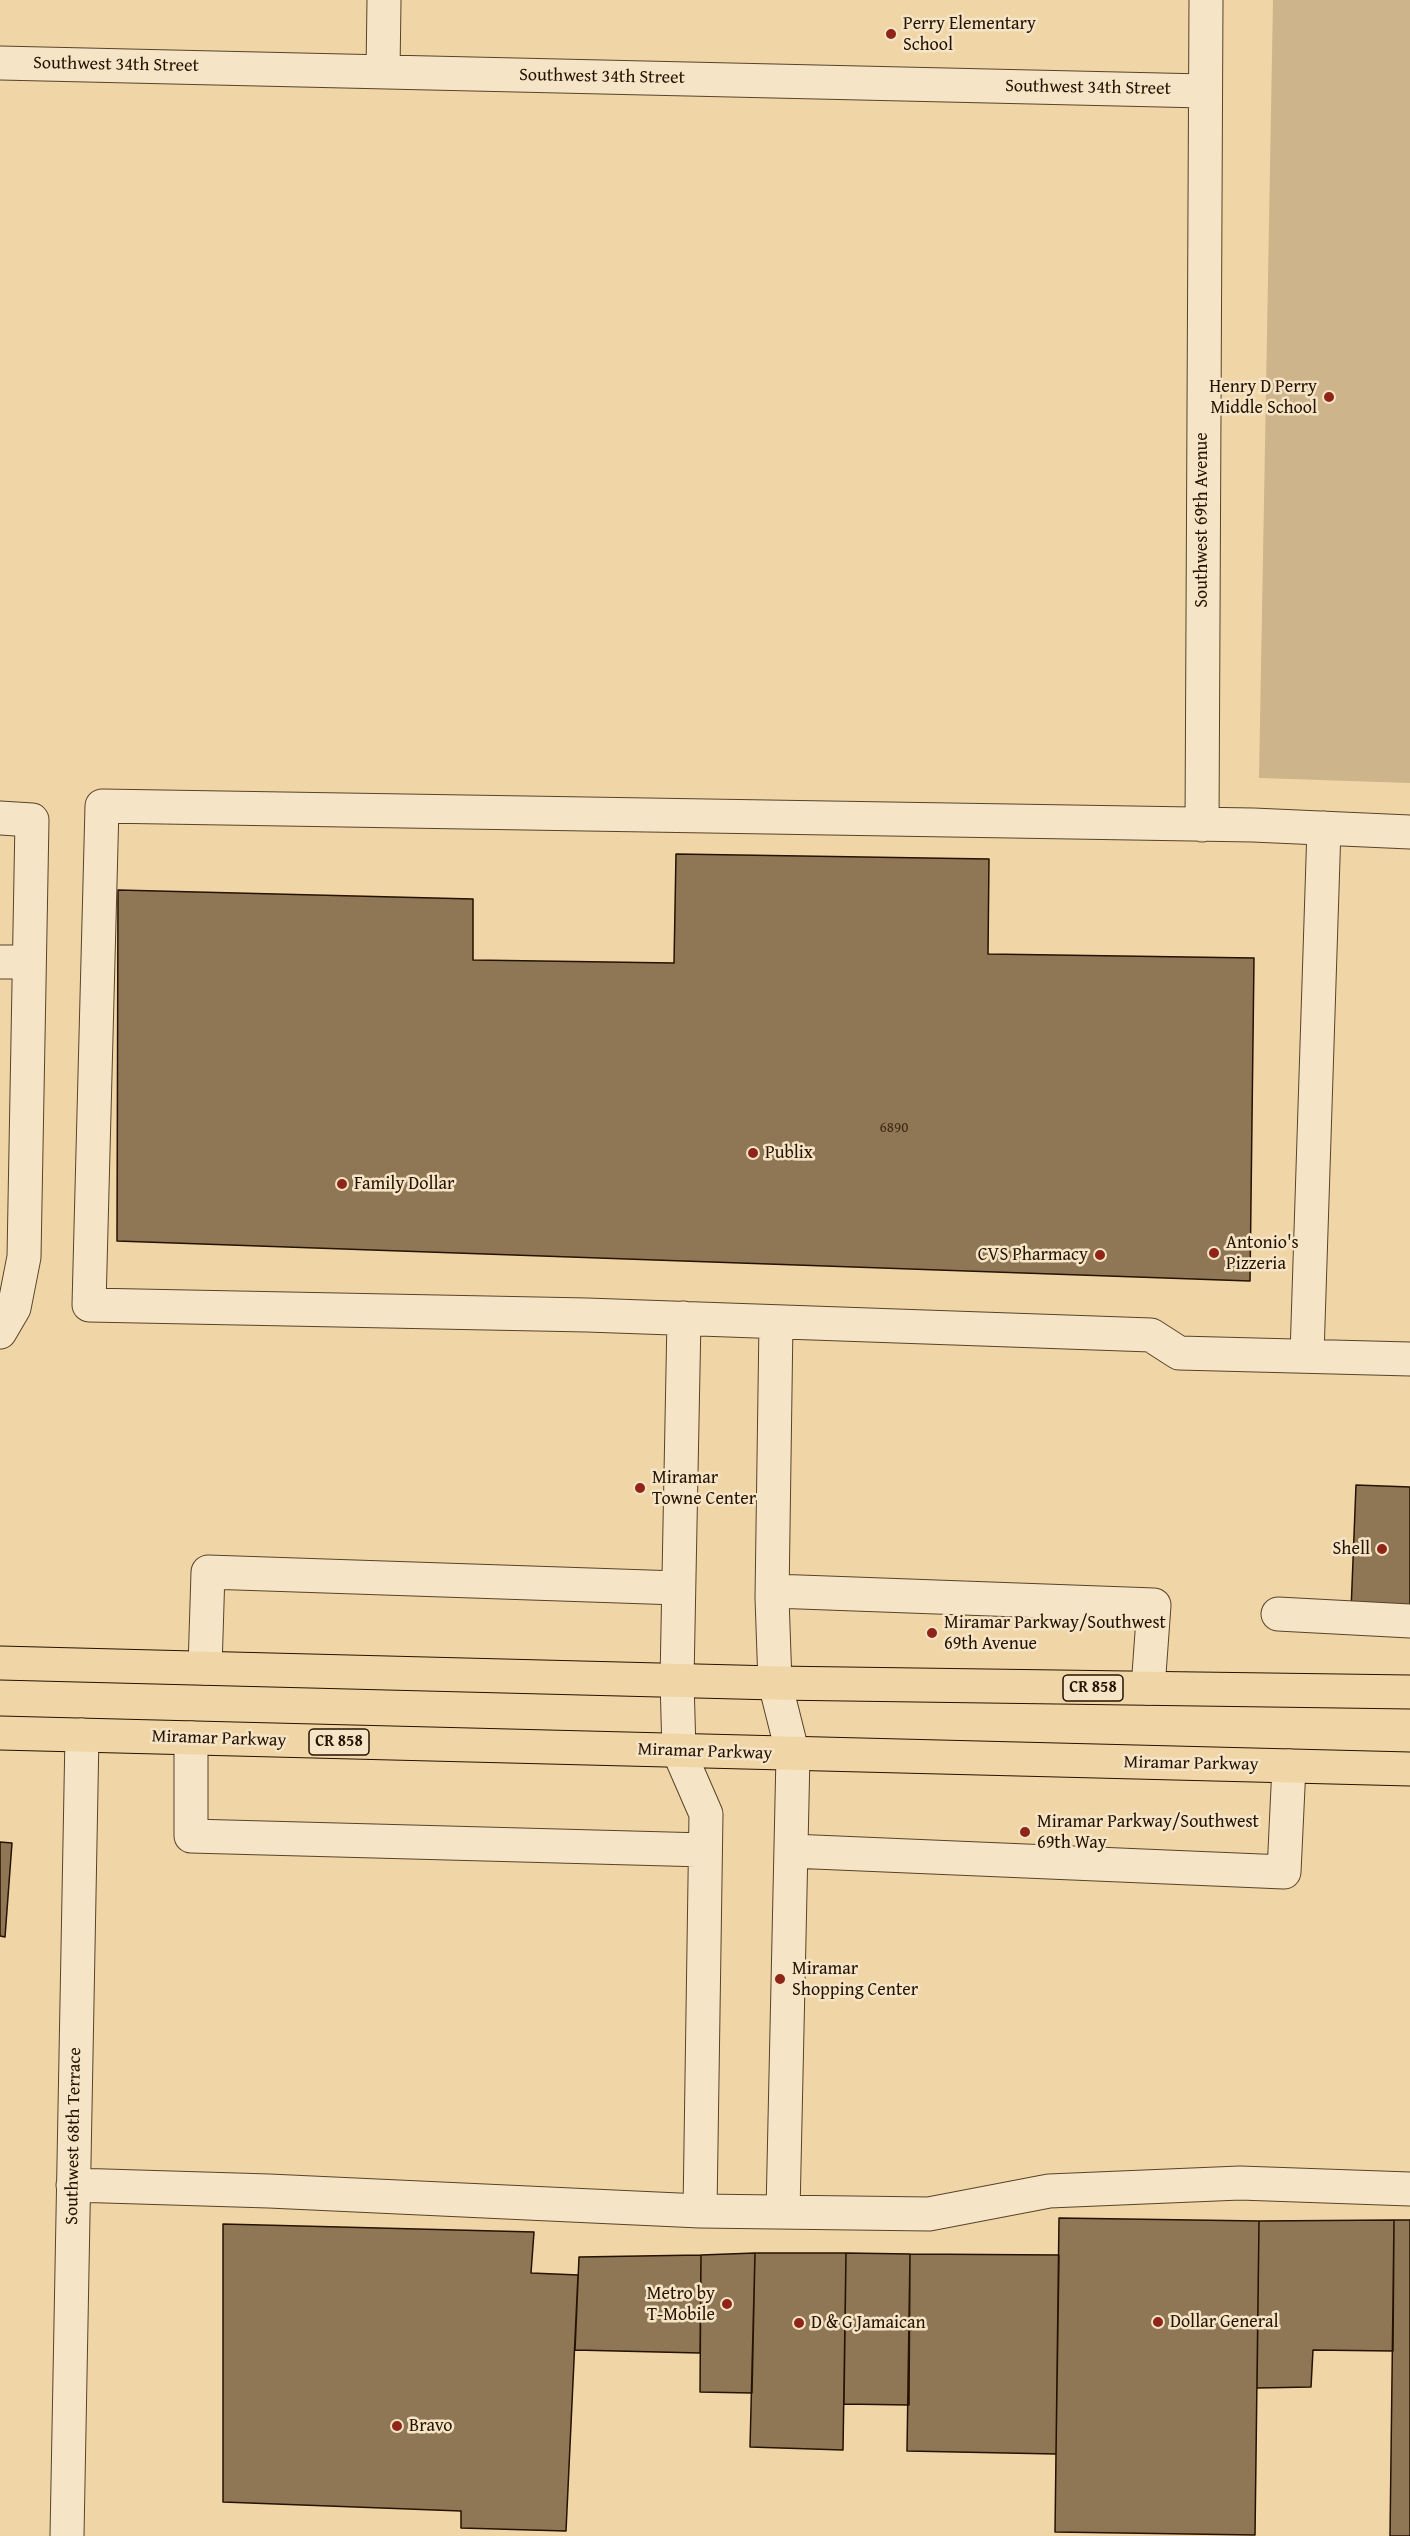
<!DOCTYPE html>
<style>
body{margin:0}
canvas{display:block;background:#f0d5a6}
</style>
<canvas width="1410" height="2536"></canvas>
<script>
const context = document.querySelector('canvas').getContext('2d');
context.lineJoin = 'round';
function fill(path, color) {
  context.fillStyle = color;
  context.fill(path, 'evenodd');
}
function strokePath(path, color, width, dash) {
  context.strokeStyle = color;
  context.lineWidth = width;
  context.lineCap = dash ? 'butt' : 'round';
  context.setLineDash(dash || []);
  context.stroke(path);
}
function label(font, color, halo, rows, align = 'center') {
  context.font = font + ' "Gentium Book Plus",serif';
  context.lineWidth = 5;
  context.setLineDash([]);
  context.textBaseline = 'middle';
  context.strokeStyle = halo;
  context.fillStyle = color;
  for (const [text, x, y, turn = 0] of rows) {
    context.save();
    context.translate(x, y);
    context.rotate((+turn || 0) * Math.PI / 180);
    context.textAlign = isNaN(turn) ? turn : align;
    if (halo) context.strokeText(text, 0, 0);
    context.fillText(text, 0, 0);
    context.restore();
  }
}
fill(new Path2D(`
 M1273,0H1410V783L1259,778Z`), '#ceb48a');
const building = new Path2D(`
 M676,854L989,859L988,954L1254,958L1250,1281L117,1241L118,890L473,899V960L674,963Z
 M1356,1485L1410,1487V1613L1351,1611Z
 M0,1842L12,1843L5,1937L0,1936Z
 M1059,2218L1259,2221L1255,2535L1055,2532Z
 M1394,2220H1410V2536H1390Z
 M1394,2220L1393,2351L1313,2350L1311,2387L1257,2388L1259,2221Z
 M223,2224L534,2232L531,2273L578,2275L566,2531L461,2528V2511L223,2502Z
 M755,2253H846L843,2450L750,2447Z
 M755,2253L752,2393L700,2392L701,2255Z
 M846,2253L910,2254L909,2405L844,2404Z
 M910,2254L1059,2255L1056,2454L907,2451Z
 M701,2255L700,2353L575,2350L579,2257Z`);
fill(building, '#8f7756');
strokePath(building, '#261200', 1.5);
const minor = new Path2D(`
 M0,63L1204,91
 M383,72L384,0
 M0,818L32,820L24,1257L14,1308L0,1332
 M1202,825L1206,0
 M1410,832L1253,825L102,806L89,1305L587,1315L1151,1335L1179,1353L1410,1359
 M0,962H27
 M684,1318L677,1680L679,1752L706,1814L700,2211
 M776,1322L772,1598L775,1683L793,1755L783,2212
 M1307,1355L1324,828
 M773,1591L1154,1605L1148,1688
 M1278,1614L1410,1621
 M205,1668L208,1572L678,1588
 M191,1738V1836L705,1850
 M791,1851L1284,1872L1289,1766
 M73,2185L269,2191L700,2211L929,2214L1049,2191L1240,2183L1410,2189
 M67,2536L82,1735`);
const major = new Path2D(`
 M0,1663L775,1683L1410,1692
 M0,1733L1410,1769`);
strokePath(minor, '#58432a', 35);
strokePath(major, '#261200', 35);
strokePath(minor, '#f5e4c5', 33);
strokePath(major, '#f0d5a6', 33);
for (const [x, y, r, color] of [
 [891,34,6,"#8f2418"],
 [1329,397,6,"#8f2418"],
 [753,1153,6,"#8f2418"],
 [342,1184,6,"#8f2418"],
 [1214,1253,6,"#8f2418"],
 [1100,1255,6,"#8f2418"],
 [640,1488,6,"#8f2418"],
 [1382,1549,6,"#8f2418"],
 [932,1633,6,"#8f2418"],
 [1025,1832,6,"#8f2418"],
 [780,1979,6,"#8f2418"],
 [727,2304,6,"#8f2418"],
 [1158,2322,6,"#8f2418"],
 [799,2323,6,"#8f2418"],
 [397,2426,6,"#8f2418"]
]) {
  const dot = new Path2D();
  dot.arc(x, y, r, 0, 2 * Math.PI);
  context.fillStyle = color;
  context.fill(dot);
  strokePath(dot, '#f5e4c5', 2);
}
label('15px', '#402b16', null, [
 ["6890",894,1128]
]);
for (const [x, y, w] of [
 [1093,1688,60],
 [339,1742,60]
]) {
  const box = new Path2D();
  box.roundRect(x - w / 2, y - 13, w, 26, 4.5);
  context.fillStyle = '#f5e4c5';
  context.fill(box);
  strokePath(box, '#261200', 1.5);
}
label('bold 16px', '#261200', null, [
 ["CR 858",1093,1688],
 ["CR 858",339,1742]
]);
label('18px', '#261200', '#f5e4c5', [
 ["Perry Elementary",903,24],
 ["School",903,45],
 ["Henry D Perry",1317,387,"right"],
 ["Middle School",1317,408,"right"],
 ["Publix",765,1153],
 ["Family Dollar",354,1184],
 ["Antonio's",1226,1243],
 ["Pizzeria",1226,1264],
 ["CVS Pharmacy",1088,1255,"right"],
 ["Miramar",652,1478],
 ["Towne Center",652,1499],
 ["Shell",1370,1549,"right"],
 ["Miramar Parkway/Southwest",944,1623],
 ["69th Avenue",944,1644],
 ["Miramar Parkway/Southwest",1037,1822],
 ["69th Way",1037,1843],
 ["Miramar",792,1969],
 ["Shopping Center",792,1990],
 ["Metro by",715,2294,"right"],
 ["T-Mobile",715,2315,"right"],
 ["Dollar General",1170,2322],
 ["D & G Jamaican",811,2323],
 ["Bravo",409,2426]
], 'left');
label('18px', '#261200', '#f5e4c5', [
 ["Southwest 34th Street",116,65,1],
 ["Southwest 34th Street",602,77,1],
 ["Southwest 34th Street",1088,88,1],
 ["Southwest 69th Avenue",1202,520,-90],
 ["Miramar Parkway",219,1739,2],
 ["Miramar Parkway",705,1752,2],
 ["Miramar Parkway",1191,1764,1],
 ["Southwest 68th Terrace",74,2136,-89]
]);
</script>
